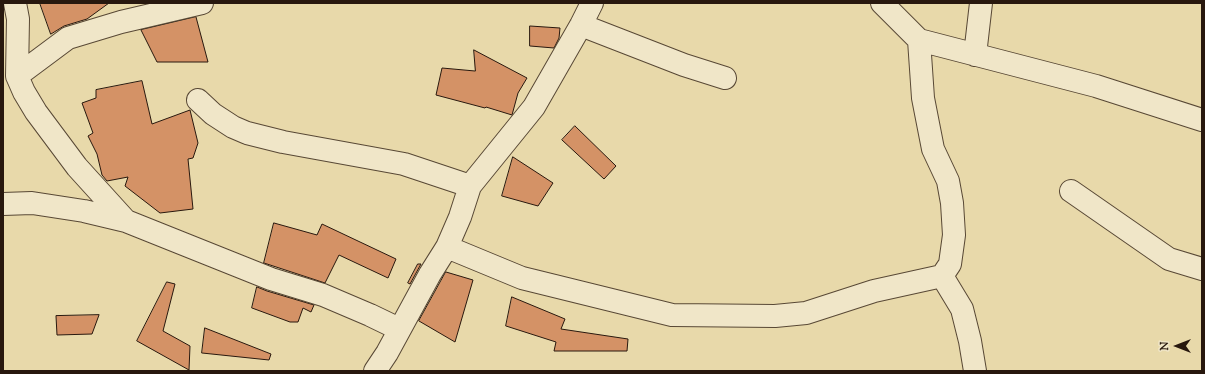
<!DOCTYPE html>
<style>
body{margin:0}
#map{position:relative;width:1205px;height:374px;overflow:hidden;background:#e8d9aa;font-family:"Sorts Mill Goudy",serif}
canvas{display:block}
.frame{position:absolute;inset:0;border:4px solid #28180e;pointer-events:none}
.north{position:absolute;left:1157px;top:326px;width:40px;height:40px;-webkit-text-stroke:3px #f0e6c8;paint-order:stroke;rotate:270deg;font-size:11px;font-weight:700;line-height:16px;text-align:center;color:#28180e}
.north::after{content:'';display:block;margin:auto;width:14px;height:18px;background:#28180e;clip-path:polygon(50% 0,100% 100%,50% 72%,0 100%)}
</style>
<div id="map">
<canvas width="1205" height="374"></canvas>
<div class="frame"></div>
<div class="north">N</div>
</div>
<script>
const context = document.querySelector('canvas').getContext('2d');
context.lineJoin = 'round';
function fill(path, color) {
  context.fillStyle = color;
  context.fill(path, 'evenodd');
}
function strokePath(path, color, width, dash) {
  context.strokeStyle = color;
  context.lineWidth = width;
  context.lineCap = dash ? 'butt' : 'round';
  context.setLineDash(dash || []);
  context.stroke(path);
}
const building = new Path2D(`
 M40,3H109L87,19L64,26L51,34Z
 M196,17L208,62H157L141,30Z
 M530,26L560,28L559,38L554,48L530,46Z
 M474,50L527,78L518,93L512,115L486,107L485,108L436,95L442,68L475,71Z
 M142,81L152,124L190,110L198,143L193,158L188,159L193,209L160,213L125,186L128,177L107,181L102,175L97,154L88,136L93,133L82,103L96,98V90Z
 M575,126L616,166L604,179L562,140Z
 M513,157L553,183L538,206L502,196Z
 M274,223L317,235L322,224L396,259L388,278L339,255L325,283L264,263Z
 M418,264H421L410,284L408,283Z
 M446,272L473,280L455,342L419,321Z
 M167,282L175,284L163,331L190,346L189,370L137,341Z
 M257,287L267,291L314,305L311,312L303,308L298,322H290L252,308Z
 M512,297L565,319L561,329L628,339L627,351H554L556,342L506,326Z
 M99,315L92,334L57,335L56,316Z
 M205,328L271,354L269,360L202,353Z`);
fill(building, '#d49266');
strokePath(building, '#28180e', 1);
const minor = new Path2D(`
 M15,3L18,19L17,76L24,92L36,112L77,167L126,221L271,279L323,295L370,315L399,329
 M882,3L919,40L1096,86L1202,120
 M581,25L684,65L725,78
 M975,55L981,3
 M17,76L68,38L121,22L202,3
 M198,100L213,114L233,127L247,133L283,142L404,164L470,186
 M1071,191L1169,259L1202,269
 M3,204L32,203L84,211L126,221
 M447,247L522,278L672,315L775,316L806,313L874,291L942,276L950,264L954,235L952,203L948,181L933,149L923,98L919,40
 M942,276L962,309L970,341L975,371
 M375,371L387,353L430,274L447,247L460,217L470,186L534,107L581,25L592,3`);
strokePath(minor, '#584835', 24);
strokePath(minor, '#f0e6c8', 22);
</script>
